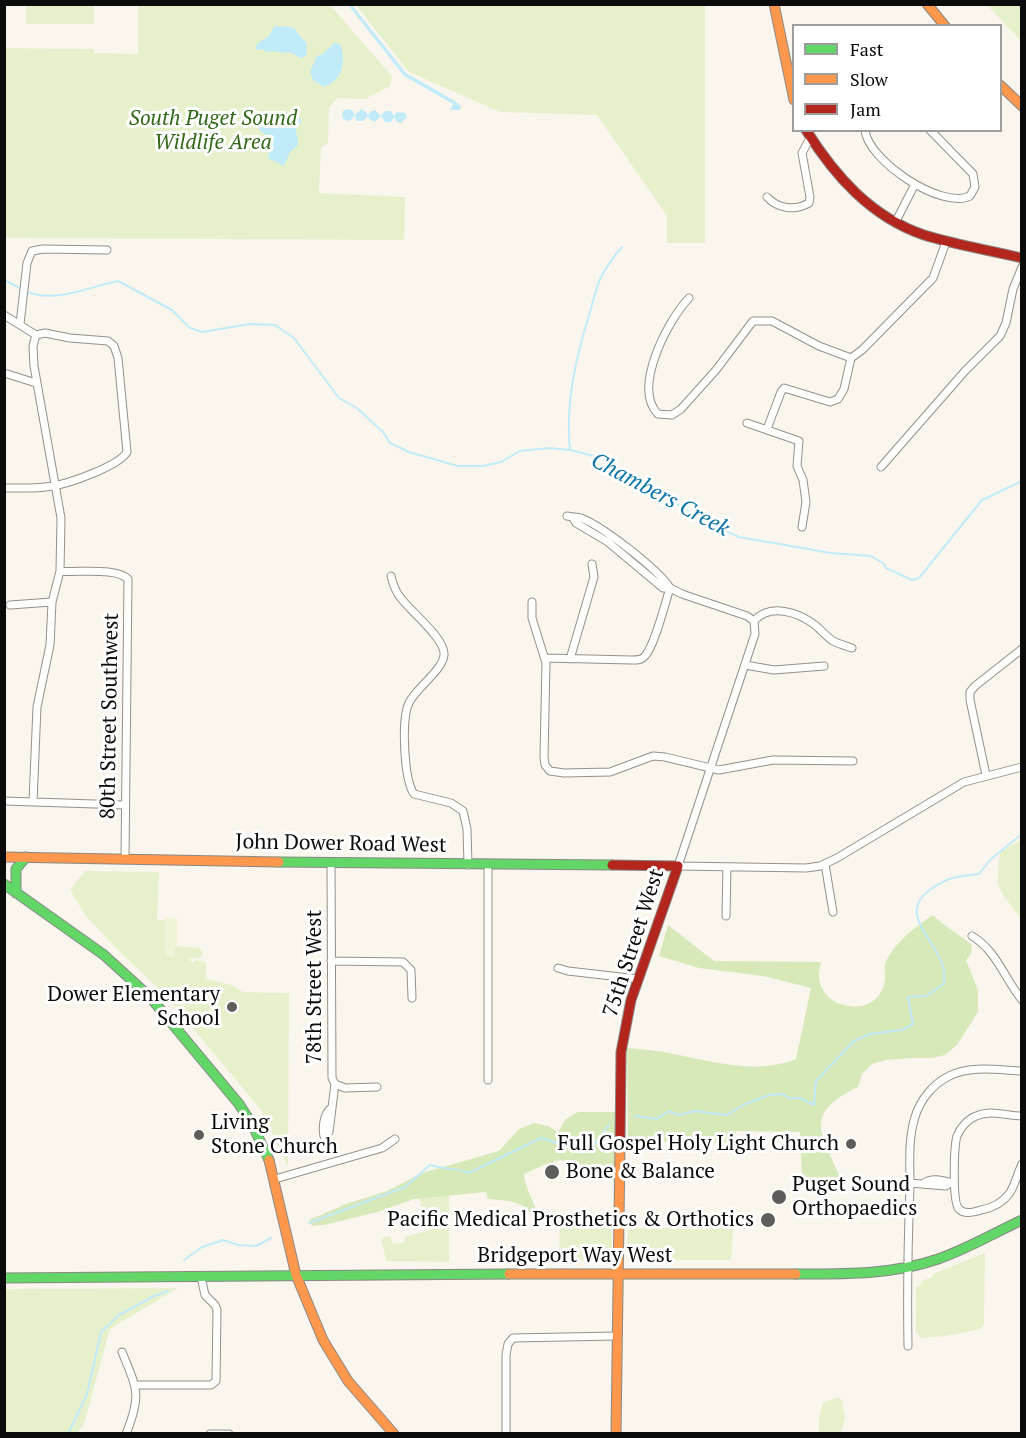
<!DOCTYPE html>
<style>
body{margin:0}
#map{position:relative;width:1026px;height:1438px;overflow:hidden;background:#faf6ee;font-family:"PT Serif",serif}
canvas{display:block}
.frame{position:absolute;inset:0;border:6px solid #0b0b0b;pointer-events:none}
.legend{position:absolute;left:792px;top:24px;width:210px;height:108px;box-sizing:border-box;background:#fff;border:2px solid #9d9d9d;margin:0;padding:8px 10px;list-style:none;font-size:18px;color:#0b0b0b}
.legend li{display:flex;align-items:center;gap:12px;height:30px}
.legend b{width:30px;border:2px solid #9d9d9d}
</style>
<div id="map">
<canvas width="1026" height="1438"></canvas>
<div class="frame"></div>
<ul class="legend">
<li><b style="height:8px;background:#63d668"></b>Fast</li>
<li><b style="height:8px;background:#ff974d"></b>Slow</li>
<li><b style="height:8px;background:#b3261e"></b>Jam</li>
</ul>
</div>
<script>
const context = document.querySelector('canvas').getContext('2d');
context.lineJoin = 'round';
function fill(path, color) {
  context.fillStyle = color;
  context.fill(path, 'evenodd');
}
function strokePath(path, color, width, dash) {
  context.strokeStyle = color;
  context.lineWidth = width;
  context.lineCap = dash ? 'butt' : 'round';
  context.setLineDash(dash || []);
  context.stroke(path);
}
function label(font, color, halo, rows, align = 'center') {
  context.font = font + ' "PT Serif",serif';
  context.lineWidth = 6;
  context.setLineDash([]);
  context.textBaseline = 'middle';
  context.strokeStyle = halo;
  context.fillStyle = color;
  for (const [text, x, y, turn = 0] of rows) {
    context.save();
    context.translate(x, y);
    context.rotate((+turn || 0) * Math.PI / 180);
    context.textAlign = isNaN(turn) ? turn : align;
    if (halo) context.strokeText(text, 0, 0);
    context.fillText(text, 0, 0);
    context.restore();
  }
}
fill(new Path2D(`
 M26,5H94V24H26Z
 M138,5H330L392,76L390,86L365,99L338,98L329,107L328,143L321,147L319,193L405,197L404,240L5,238V48L94,49V53L138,54Z
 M356,5H705V243H667V216L597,115L500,112L409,72Z
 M987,5H1021V41Z
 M1021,840V919C998,886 995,894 1000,852Z
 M85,871L159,872L157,920H165V957L174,946L200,948L203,952L200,958L189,959L193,963L196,960L206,962V979L232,985L243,992L289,993L288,1167L261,1110L164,994L116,948L85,915L70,890Z
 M449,1195V1262L386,1261L381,1238L390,1236L393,1244L405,1242V1237L429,1230L428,1210H422L419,1197Z
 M560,1213H611L612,1251L608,1258L600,1260H559Z
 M628,1228H733L731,1260H634L627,1254Z
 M985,1253L984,1324L981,1329L946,1336L921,1338L916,1332V1286L919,1287L922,1281L934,1276L933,1274Z
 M178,1288L110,1329L84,1424L77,1433H5V1289Z
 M838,1397L842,1400L845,1418L841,1433H819V1419L823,1403Z`), '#e6f1cc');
fill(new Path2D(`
 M933,915C945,927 959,934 972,945L971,954L966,960L978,990V1012L957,1045L945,1055L932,1058H911L886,1060L872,1064L862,1074L858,1087C802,1114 821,1132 841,1179H802L800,1132L736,1131V1143L628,1141L627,1048C639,1049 652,1050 664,1052C707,1060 754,1076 796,1059L811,988L763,976L699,968L659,956L668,925L714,961L821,962C818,974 818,983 825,993C830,1001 841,1005 849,1006C868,1009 883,998 885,979C885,973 884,966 886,961C897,940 914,928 933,915Z
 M578,1112H615L616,1182L578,1164L571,1165L561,1160L546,1164L524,1174C525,1188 532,1197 536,1210L531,1214C521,1199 504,1201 488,1199L486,1192L414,1199L377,1212L324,1225L312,1226L309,1220L346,1204L387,1191L422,1173L499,1151L519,1129L534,1123L548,1126L558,1132L566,1119Z`), '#d7e9b9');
fill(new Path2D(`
 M165,918H177V946H174V957H165Z`), '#f0f4d6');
fill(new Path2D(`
 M348,5H352L406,73L455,101L461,106L460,110H450L453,104L404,76Z
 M275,25C281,28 285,25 291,27C297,28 300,38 306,42L307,50L306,56L301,58L289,52C281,55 275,49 268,52L262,49L258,50L255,48L258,43L269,36Z
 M334,43L340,44C346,62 344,79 324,87L313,80L310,72L317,56L323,54Z
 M347,109L352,110L355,115L361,109L366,112L368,115L371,111L375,110L381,116L385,111H390L394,116L397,112L405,113L407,117L401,123L397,122L394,117L391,122H385L381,116L375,122L370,120L368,116L363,121H357L354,115L352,119L347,121L343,119L342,115L343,111Z
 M261,112L293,113L301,119V123L297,125C294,133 299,137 298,145L290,152L284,166L268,158L272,139L259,130V115Z`), '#c1ebf8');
strokePath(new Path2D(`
 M4,280C14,284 24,292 34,294C61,301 92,286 118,281L172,310L190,328L202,332L250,324L275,325L294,338L339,398L358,409L383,432L390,443L409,452L458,466H483L501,462L520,451L549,448L570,450L601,458L712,525L739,537L831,553L871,556L883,563L886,568L912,580L919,578L982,500L1022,481
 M570,449C565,402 576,357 590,312C593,301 596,288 601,277C607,266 614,256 622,247
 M635,1116L657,1119L669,1111L679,1115L695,1111L727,1115L743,1105L769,1095L783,1094L789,1098H800L814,1105L816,1081L854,1041L870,1034L902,1030L913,1024L908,997L926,996L944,984C944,978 945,971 943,966C935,939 896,913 931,889C948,877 959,876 979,874L991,859L1022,834
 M309,1223L405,1187L430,1165C443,1169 457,1168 469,1173L541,1138C555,1141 568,1149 583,1153L594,1145L609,1125
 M184,1260L202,1247L223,1240L238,1245L256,1246L271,1238
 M68,1434L87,1394L101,1332L119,1315L152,1297L168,1291`), '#c1ebf8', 2);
const street = new Path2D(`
 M865,130C868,161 942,210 970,196L975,187L973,174L930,130
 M767,197C778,209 795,211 809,203L810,197L802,153L810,138
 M895,223L915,184
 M689,298C668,320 632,388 658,414L672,415L681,409L716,370L753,321H772L819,346L851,358
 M4,315L36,335L45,333L70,338L108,341L114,346L118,358L127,452C119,466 68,484 52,486C36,489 20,488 4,488
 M20,324L27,263L32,251L43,249L107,250
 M4,373L36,383
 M747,423L799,441L797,466L803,480L806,502L802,527
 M767,429L781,392L784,388L830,402L838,399L844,389L851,358L862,350L933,278L946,242
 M881,467L965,371L1000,336L1006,323L1013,289L1022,267
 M567,516C572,517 577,517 581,518C602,526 658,569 670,588
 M573,518L576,523L608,542L663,588H670L682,594L747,616L754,621
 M60,571C77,573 117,567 128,579L125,858
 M391,576C393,584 395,591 400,597C409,610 446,639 444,655C443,670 416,688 409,703C401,719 404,780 414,794L451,803L463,811L467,829L468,865
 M532,602V618L546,663L544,757L545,765L550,771L564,773L610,772L653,756L665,757L719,770L773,760L853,761
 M10,605L52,602
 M754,621L755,634L678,866L806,868L820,866L837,858L964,782L1022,767
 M754,621C770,603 798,612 815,625C821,630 827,637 833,641C839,644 846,646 852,648
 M545,658L632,660C637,660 642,660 645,656C655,645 665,603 670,588
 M570,659L594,577L592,564
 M745,665L774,670L824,666
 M986,775L970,700V692L975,686L1022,649
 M4,801L125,805
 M33,802L37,707L50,645L52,602L60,571L61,518L34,366L33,346L36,335
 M825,864L833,912
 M726,916L727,867
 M972,936C997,951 1004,978 1022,1000
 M331,961L403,962L411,970L412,998
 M558,968L568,971L638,979
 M488,1080V865
 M335,1084L345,1088L377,1087
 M1022,1116C1006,1116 991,1109 976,1116C968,1119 960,1128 957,1136C954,1146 952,1202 959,1209C964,1215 975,1212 981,1210C992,1208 1002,1203 1009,1194C1015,1186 1017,1174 1022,1164
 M324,1136L329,1132L335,1084L332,1078L331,863
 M324,1136C322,1127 324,1115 330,1109
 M275,1179L382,1148L395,1139
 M910,1183L946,1186L950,1183
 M924,1183C933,1177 944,1181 953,1183
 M908,1346C907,1293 908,1239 910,1186C910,1163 908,1139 915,1117C920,1100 933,1084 949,1076C970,1065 999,1070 1022,1071
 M122,1352C137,1389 142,1394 126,1434
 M137,1385H211L216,1381L217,1310L215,1305L205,1295L201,1277
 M210,1434H229
 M506,1434V1355L508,1344L513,1338L617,1336`);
const fast = new Path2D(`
 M279,862L612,865
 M4,884L104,955L150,997L239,1104L253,1126L269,1160
 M16,893V869L26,857
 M796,1274C843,1274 892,1275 938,1259C967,1249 994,1233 1022,1220
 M4,1278L509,1274`);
const slow = new Path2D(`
 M774,4L794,100
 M927,4L945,26
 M1000,85L1022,106
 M4,857L279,862
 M269,1160L296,1275L323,1340L348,1381L394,1434
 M509,1274H796
 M616,1434L620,1146`);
const jam = new Path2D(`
 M806,130C835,176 871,217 924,235C956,245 989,250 1022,258
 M612,865L678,866L631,1000L621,1052L620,1146`);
strokePath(street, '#93918d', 9);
strokePath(fast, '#898784', 11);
strokePath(slow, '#898784', 11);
strokePath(jam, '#898784', 11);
strokePath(street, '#fefefc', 7);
strokePath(fast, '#63d668', 9);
strokePath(slow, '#ff974d', 9);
strokePath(jam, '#b3261e', 9);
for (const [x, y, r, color] of [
 [232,1007,6,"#5f5d5a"],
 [199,1135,6,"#5f5d5a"],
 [851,1144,6,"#5f5d5a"],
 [552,1172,8,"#5f5d5a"],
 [779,1197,8,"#5f5d5a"],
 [768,1220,8,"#5f5d5a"]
]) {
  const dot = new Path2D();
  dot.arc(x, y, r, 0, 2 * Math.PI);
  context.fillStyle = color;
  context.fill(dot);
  strokePath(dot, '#fff', 2);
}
label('italic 21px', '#306817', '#fff', [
 ["South Puget Sound",213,119],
 ["Wildlife Area",213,143]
]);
label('21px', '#0b0b0b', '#fff', [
 ["80th Street Southwest",110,716,-89],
 ["John Dower Road West",341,844,1],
 ["75th Street West",634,943,-72],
 ["78th Street West",315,987,-90],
 ["Bridgeport Way West",575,1256]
]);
label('21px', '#0b0b0b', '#fff', [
 ["Dower Elementary",220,995],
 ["School",220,1019],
 ["Living",211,1123,"left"],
 ["Stone Church",211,1147,"left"],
 ["Full Gospel Holy Light Church",839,1144],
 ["Bone & Balance",566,1172,"left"],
 ["Puget Sound",792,1185,"left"],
 ["Orthopaedics",792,1209,"left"],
 ["Pacific Medical Prosthetics & Orthotics",754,1220]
], 'right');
label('italic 22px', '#0a74a7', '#fff', [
 ["Chambers Creek",660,495,28]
]);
</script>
